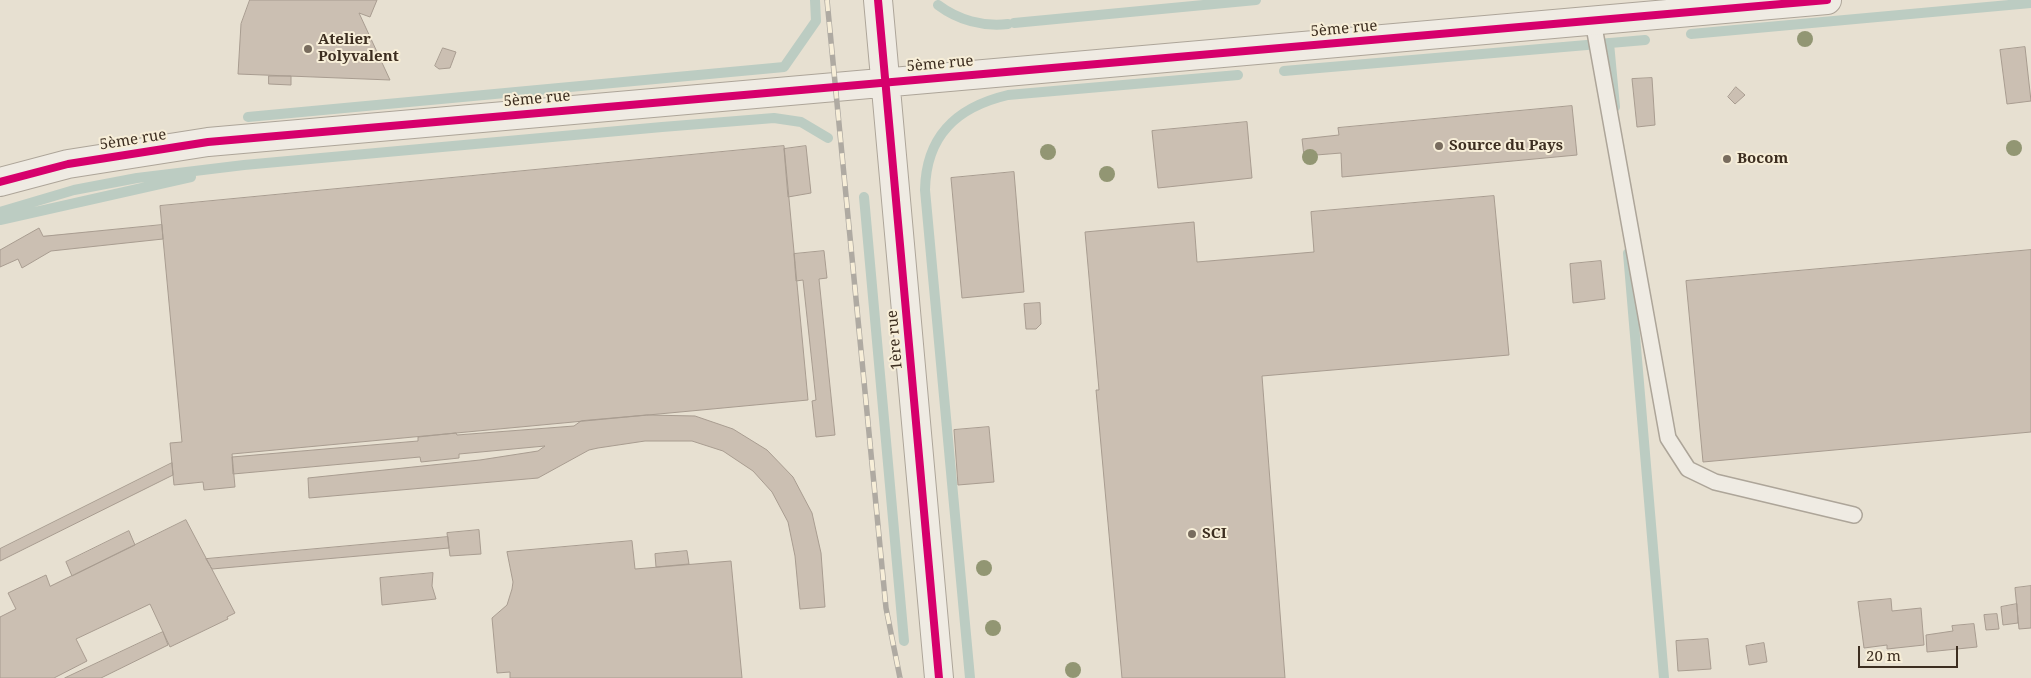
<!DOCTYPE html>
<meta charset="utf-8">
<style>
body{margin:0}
#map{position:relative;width:2031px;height:678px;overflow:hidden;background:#e7e0d1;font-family:"Noto Serif",serif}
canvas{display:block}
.scale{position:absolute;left:1858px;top:646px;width:100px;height:22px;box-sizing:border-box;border:2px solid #3d2e20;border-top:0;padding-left:6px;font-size:15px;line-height:18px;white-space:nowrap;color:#3d2e20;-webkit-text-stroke:4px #f7eed8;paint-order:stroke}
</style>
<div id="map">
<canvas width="2031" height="678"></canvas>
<div class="scale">20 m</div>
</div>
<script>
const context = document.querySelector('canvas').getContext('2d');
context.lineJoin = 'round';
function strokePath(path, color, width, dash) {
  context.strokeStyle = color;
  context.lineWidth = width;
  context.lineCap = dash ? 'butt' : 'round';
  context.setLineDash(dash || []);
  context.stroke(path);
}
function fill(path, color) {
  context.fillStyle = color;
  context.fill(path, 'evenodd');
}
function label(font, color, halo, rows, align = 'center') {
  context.font = font + ' "Noto Serif",serif';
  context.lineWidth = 4;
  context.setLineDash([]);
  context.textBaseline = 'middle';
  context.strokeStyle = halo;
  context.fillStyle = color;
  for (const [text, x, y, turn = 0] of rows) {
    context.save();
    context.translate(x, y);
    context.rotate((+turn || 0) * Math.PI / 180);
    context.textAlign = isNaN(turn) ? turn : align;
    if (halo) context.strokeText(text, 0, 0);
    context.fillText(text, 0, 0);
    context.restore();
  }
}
strokePath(new Path2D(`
 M938,5C958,20 983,27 1008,24
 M1014,23L1256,0
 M1691,34L2031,3
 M1609,43L1615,107
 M1284,71L1645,40
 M248,117L784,67L816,21L815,0
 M864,197L904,641
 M0,212L74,190L137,178L244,165L662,127L774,118L801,122L828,138
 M0,220L191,177
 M1628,253L1664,678
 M970,678L925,190C926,135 957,107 1008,95L1238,75`), '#bcccc2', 10);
const building = new Path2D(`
 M250,0H377L370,17L359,13L390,80L238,74L241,24Z
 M2025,47L2031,101L2007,104L2000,50Z
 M443,48L456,52L450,68L439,69L435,66Z
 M269,76H291V85L269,84Z
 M1652,78L1655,125L1637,127L1632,79Z
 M1736,87L1745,95L1735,104L1728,97Z
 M1572,106L1577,155L1342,177L1341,153L1304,156L1302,139L1339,135L1338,128Z
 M1247,122L1252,178L1158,188L1152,131Z
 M784,146L808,400L232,454L235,487L204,490L203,482L174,485L170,443L182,442L160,206Z
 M806,146L811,193L788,197L784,149Z
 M1014,172L1024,292L962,298L951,178Z
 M1494,196L1509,355L1262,376L1285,678H1122L1096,390H1099L1085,232L1194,222L1197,262L1314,252L1311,212Z
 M162,225L163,239L51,251L22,268L18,259L0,267V250L39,228L43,236Z
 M2031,250V432L1703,462L1686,281Z
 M824,251L827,278L819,279L835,435L816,437L812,401L816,400L803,280L796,281L794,254Z
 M1601,261L1605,299L1573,303L1570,264Z
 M1040,303L1041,324L1036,329H1026L1024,304Z
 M647,415L695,416L733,429L767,450L793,477L812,513L821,553L825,607L800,609L795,556L788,522L772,492L753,471L723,451L692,441H645L598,448L589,450L538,478L309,498L308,478L480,460L538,451L545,446L459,454V458L421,462L420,457L233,474L232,457L418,441V437L456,433L457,435L574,426L581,421Z
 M989,427L994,482L958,485L954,430Z
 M172,463L173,475L0,561V549Z
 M186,520L235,613L227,617L228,619L170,647L150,604L76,639L87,661L54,678H0V617L16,609L8,593L46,575L50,586Z
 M479,530L481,554L450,556L447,533Z
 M129,531L135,545L72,576L66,562Z
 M448,537L449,548L212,569L206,559Z
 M632,541L635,569L731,561L742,678H510V672L497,673L492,618L507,605L512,589L513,582L507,552Z
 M687,551L689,564L656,567L655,554Z
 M433,573L432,586L436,599L382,605L380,578Z
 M2031,586V628L2019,629L2015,588Z
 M1891,599L1892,611L1921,608L1924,645L1887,649V645L1864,648L1858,602Z
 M2017,604L2018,623L2003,625L2001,607Z
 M1997,614L1999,629L1986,630L1984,615Z
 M1974,624L1977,647L1927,652L1926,635L1953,631L1952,626Z
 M163,632L168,645L101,678H65Z
 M1708,639L1711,669L1678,671L1676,641Z
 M1764,643L1767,662L1749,665L1746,646Z`);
fill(building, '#cbbfb2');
strokePath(building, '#a89c90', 1);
const service = new Path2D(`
 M1593,21L1668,438L1688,469L1715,482L1854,515`);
const minor = new Path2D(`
 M878,0L939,678
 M0,182L68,164L208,142L1827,0`);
strokePath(service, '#ada599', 18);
strokePath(minor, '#ada599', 30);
strokePath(service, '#efebe3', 15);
strokePath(minor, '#efebe3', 28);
const rail = new Path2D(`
 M827,0L886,608L900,678`);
strokePath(rail, '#afaaa2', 5.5);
strokePath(rail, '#f7eed8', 4, [11]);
strokePath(new Path2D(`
 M878,0L939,678
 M0,182L68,164L208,142L1827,0`), '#d6006c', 8);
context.fillStyle = '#929673';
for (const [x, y] of [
 [1805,39],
 [2014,148],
 [1048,152],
 [1310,157],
 [1107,174],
 [984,568],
 [993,628],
 [1073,670]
]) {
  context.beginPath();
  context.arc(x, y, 8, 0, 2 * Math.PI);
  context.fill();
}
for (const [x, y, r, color] of [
 [308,49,5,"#786c5e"],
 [1439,146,5,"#786c5e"],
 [1727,159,5,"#786c5e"],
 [1192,534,5,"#786c5e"]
]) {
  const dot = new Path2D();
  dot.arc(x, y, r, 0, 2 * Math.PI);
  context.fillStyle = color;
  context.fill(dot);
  strokePath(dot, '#f7eed8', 2);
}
label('15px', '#3d2e20', '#f7eed8', [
 ["5ème rue",1344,29,-5],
 ["5ème rue",940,64,-5],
 ["5ème rue",537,99,-5],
 ["5ème rue",133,140,-9],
 ["1ère rue",895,340,-95]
]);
label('bold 15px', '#3d2e20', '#f7eed8', [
 ["Atelier",318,40],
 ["Polyvalent",318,57],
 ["Source du Pays",1449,146],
 ["Bocom",1737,159],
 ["SCI",1202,534]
], 'left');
</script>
